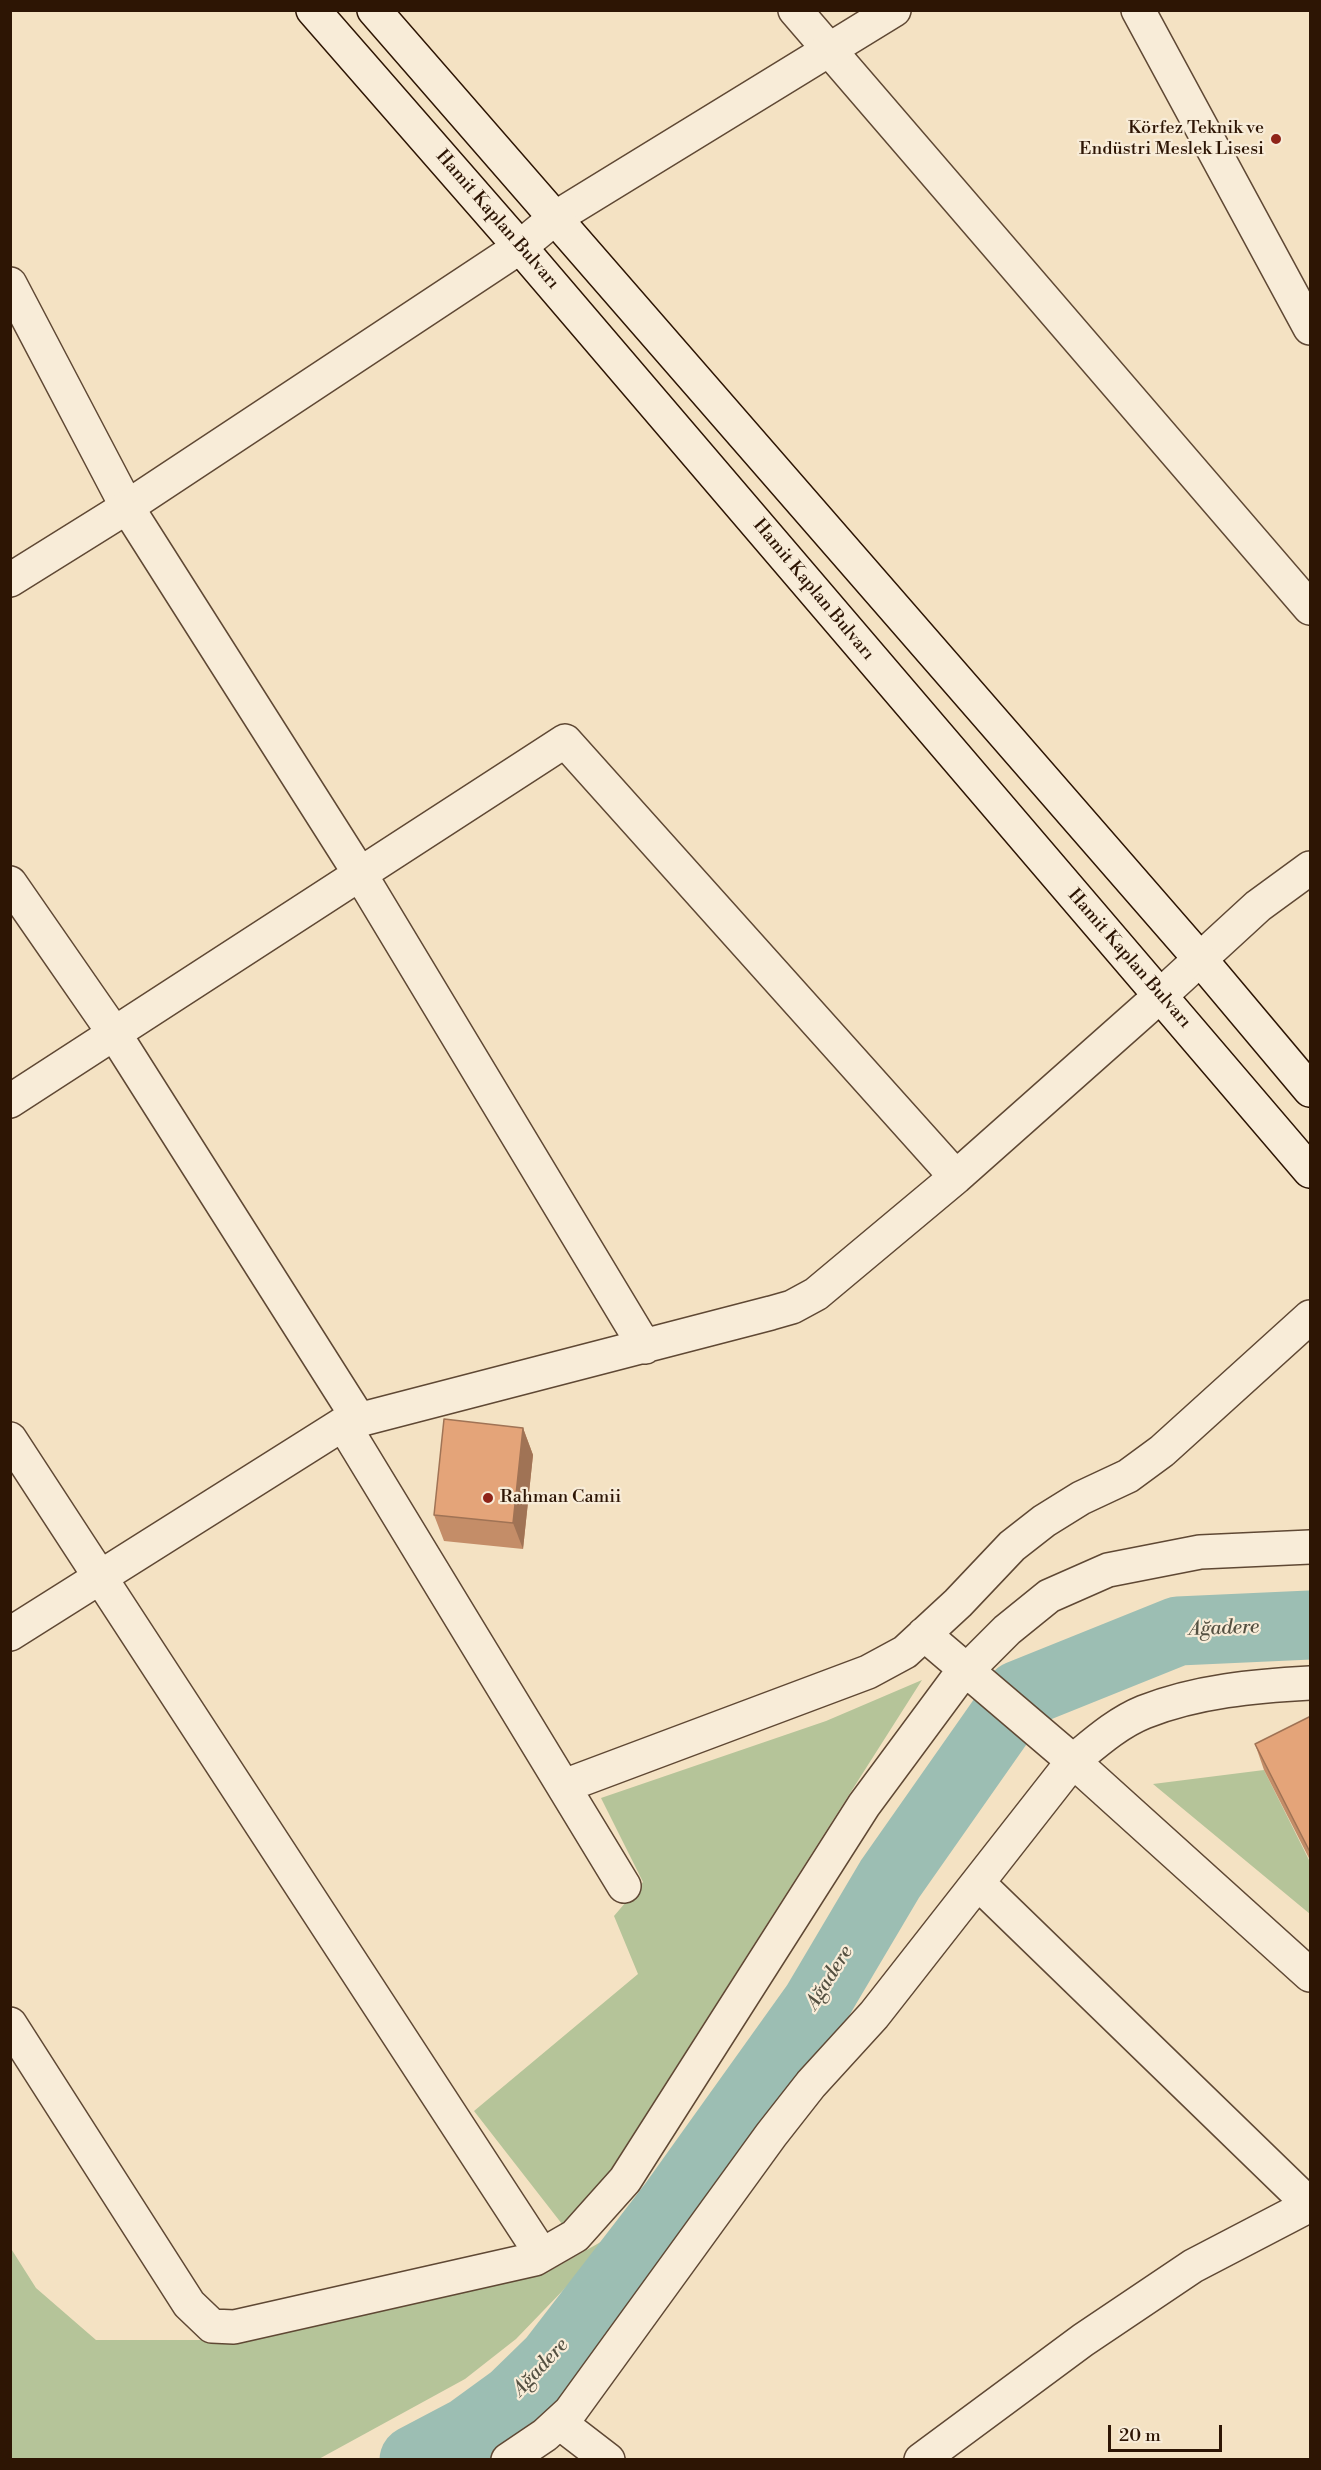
<!DOCTYPE html>
<meta charset="utf-8">
<style>
body{margin:0}
#map{position:relative;width:1321px;height:2470px;overflow:hidden;background:#f4e2c3;font-family:"Libre Bodoni",serif}
canvas{display:block}
.frame{position:absolute;inset:0;border:12px solid #2d1504;pointer-events:none}
.scale{position:absolute;left:1108px;top:2425px;width:114px;height:27px;box-sizing:border-box;border:3px solid #2d1504;border-top:0;padding-left:8px;font-size:18px;line-height:21px;white-space:nowrap;color:#2d1504;-webkit-text-stroke:4px #f8ecd8;paint-order:stroke}
</style>
<div id="map">
<canvas width="1321" height="2470"></canvas>
<div class="frame"></div>
<div class="scale">20 m</div>
</div>
<script>
const context = document.querySelector('canvas').getContext('2d');
context.lineJoin = 'round';
function fill(path, color) {
  context.fillStyle = color;
  context.fill(path, 'evenodd');
}
function strokePath(path, color, width, dash) {
  context.strokeStyle = color;
  context.lineWidth = width;
  context.lineCap = dash ? 'butt' : 'round';
  context.setLineDash(dash || []);
  context.stroke(path);
}
function label(font, color, halo, rows, align = 'center') {
  context.font = font + ' "Libre Bodoni",serif';
  context.lineWidth = 4.5;
  context.setLineDash([]);
  context.textBaseline = 'middle';
  context.strokeStyle = halo;
  context.fillStyle = color;
  for (const [text, x, y, turn = 0] of rows) {
    context.save();
    context.translate(x, y);
    context.rotate((+turn || 0) * Math.PI / 180);
    context.textAlign = isNaN(turn) ? turn : align;
    if (halo) context.strokeText(text, 0, 0);
    context.fillText(text, 0, 0);
    context.restore();
  }
}
fill(new Path2D(`
 M922,1680L606,2177L562,2224L474,2111L638,1974L614,1916L643,1882L601,1798L826,1721Z
 M1264,1770L1310,1862V1914L1153,1784Z
 M606,2239L571,2282L516,2339L465,2379L317,2460L11,2459L10,2247L36,2288L96,2340H210L546,2273Z`), '#b5c499');
strokePath(new Path2D(`
 M414,2460L469,2431L513,2399L552,2361L673,2204L816,2004L890,1879L1019,1695L1178,1631L1310,1625`), '#9cbeb3', 69);
const minor = new Path2D(`
 M795,10L1310,608
 M1138,10L1310,328
 M10,284L127,507L360,874L645,1347
 M10,883L114,1033L358,1418
 M10,1101L565,741L956,1177
 M343,1424L624,1886
 M10,1439L542,2255
 M10,1634L343,1424L771,1313L792,1307L816,1294L956,1177L1160,996
 M924,1634L1073,1761L1310,1975
 M564,1786L868,1672L905,1652L958,1603L1012,1546L1044,1521L1081,1498L1128,1476L1162,1451L1310,1317
 M978,1883L1310,2205
 M10,2024L189,2304L212,2326L234,2327L535,2259L575,2236L625,2180L864,1805L955,1682L1007,1630L1049,1596L1108,1570L1200,1552L1310,1547
 M560,2423L608,2460
 M508,2460L545,2435L570,2412L771,2135L811,2084L874,2015L1073,1761C1095,1743 1117,1723 1144,1712C1197,1691 1255,1686 1310,1683`);
const tertiary = new Path2D(`
 M10,580L127,507L520,247L555,218L894,10
 M1160,996L1258,906L1310,868
 M921,2460L1083,2340L1193,2266L1310,2205`);
const secondary = new Path2D(`
 M313,10L520,247L1310,1171
 M374,10L1200,959L1310,1090`);
strokePath(minor, '#5f4834', 36);
strokePath(tertiary, '#5f4834', 36);
strokePath(secondary, '#2d1504', 36);
strokePath(minor, '#f8ecd8', 33);
strokePath(tertiary, '#f8ecd8', 33);
strokePath(secondary, '#f8ecd8', 33);
fill(new Path2D(`
 M523,1428L533,1455L523,1549L444,1541L434,1515Z
 M1311,1716V1862L1264,1770L1255,1744Z`), '#c48d68');
fill(new Path2D(`
 M523,1428L533,1455L523,1549L513,1523Z`), '#a07355');
const building = new Path2D(`
 M444,1419L523,1428L513,1523L434,1515Z
 M1311,1716V1854L1255,1744Z`);
fill(building, '#e4a479');
strokePath(building, '#a07355', 1.5);
for (const [x, y, r, color] of [
 [1276,139,6,"#8f2418"],
 [488,1498,6,"#8f2418"]
]) {
  const dot = new Path2D();
  dot.arc(x, y, r, 0, 2 * Math.PI);
  context.fillStyle = color;
  context.fill(dot);
  strokePath(dot, '#f8ecd8', 2);
}
label('18px', '#2d1504', '#f8ecd8', [
 ["Körfez Teknik ve",1264,129],
 ["Endüstri Meslek Lisesi",1264,150],
 ["Rahman Camii",500,1498,"left"]
], 'right');
label('18px', '#2d1504', '#f8ecd8', [
 ["Hamit Kaplan Bulvarı",497,220,49],
 ["Hamit Kaplan Bulvarı",813,590,50],
 ["Hamit Kaplan Bulvarı",1129,959,49]
]);
label('italic 20px', '#545041', '#f8ecd8', [
 ["Ağadere",1224,1629,-2],
 ["Ağadere",830,1978,-58],
 ["Ağadere",541,2368,-47]
]);
</script>
